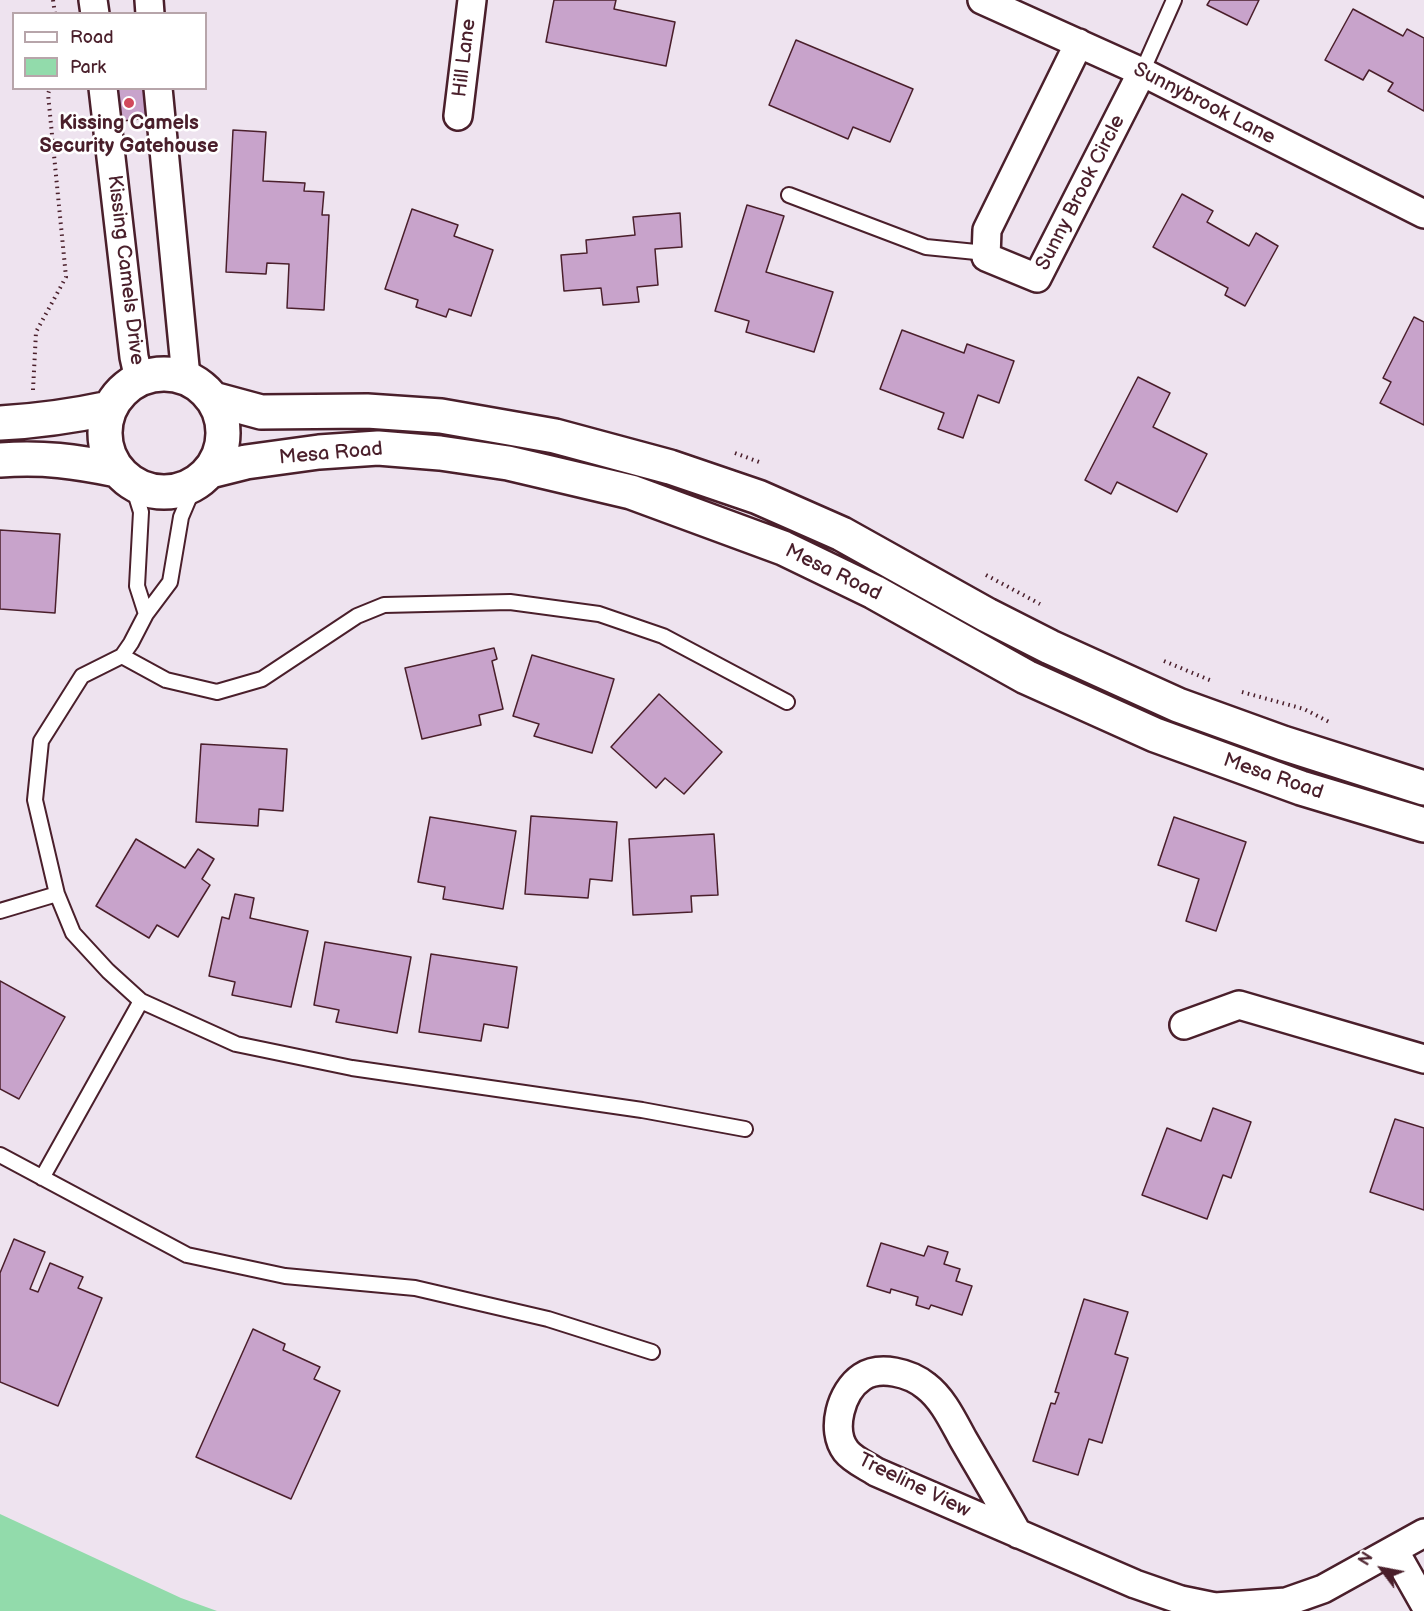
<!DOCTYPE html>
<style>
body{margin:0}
#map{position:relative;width:1424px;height:1611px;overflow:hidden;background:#eee3ef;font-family:"Balsamiq Sans",sans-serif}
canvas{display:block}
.legend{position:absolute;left:12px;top:12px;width:195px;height:78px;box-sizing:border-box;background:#fff;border:2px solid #b7a5aa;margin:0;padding:8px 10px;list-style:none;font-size:18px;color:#4a1f2b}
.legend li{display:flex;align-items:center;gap:12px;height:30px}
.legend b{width:30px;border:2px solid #b7a5aa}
.north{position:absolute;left:1352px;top:1539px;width:60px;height:60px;-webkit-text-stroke:4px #fff;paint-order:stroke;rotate:302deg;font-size:16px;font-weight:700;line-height:24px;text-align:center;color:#4a1f2b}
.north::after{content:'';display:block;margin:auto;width:21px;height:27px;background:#4a1f2b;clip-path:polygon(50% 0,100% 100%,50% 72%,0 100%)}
</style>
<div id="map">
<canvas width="1424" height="1611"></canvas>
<ul class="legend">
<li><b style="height:8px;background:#fff"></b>Road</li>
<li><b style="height:16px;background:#92dbab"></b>Park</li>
</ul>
<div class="north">N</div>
</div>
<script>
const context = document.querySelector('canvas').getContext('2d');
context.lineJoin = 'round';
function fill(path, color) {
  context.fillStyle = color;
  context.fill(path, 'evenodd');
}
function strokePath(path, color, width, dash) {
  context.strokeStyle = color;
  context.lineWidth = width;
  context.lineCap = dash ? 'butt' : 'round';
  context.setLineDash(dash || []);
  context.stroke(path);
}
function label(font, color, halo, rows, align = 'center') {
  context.font = font + ' "Balsamiq Sans",sans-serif';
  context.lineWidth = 5;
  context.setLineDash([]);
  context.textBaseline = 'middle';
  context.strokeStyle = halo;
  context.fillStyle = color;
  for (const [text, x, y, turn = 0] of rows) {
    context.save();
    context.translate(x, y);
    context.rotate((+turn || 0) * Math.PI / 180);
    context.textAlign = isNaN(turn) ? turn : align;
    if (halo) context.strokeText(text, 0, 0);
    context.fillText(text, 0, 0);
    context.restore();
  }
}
fill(new Path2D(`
 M0,1514L181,1598L217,1611H0Z`), '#92dbab');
const building = new Path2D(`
 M554,0H616L614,9L675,22L666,66L546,42Z
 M1210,0H1259L1247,25L1207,5Z
 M1353,9L1403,36L1407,29L1424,38V111L1388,91L1393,83L1369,70L1363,80L1325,60Z
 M796,40L913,89L890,142L853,127L848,139L769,105Z
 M110,88H144L147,118L115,122Z
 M233,130L266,132L263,181L305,183L304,191L324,192L322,215H329L324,310L287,308L289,264L267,263L266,274L226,272Z
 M1182,194L1213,211L1207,222L1249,246L1256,233L1278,246L1245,306L1225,295L1228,288L1153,247Z
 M747,205L784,216L766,272L833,292L814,352L746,332L749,321L715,311Z
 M412,209L458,225L454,236L493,250L471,316L449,309L446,317L416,307L418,300L385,289Z
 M680,213L682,247L655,249L658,285L637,287L639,302L603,305L601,288L564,291L561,255L587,253L586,240L635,235L633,217Z
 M1414,317L1424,322V425L1380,403L1391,382L1383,378Z
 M902,330L964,353L967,344L1014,361L999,403L978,395L963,438L938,429L944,413L880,389Z
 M1138,377L1170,393L1153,427L1207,454L1177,512L1117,482L1111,494L1085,480Z
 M0,530L60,534L55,613L0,609Z
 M494,648L497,659L492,661L503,709L479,715L481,725L422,739L405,668Z
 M532,655L614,679L592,753L534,736L539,724L513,716Z
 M659,694L722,752L684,794L665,778L656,788L611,747Z
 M201,744L287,749L283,811L259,809L258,826L196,822Z
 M531,816L617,822L612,881L590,879L588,898L525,894Z
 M430,817L516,831L503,909L443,899L445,887L418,882Z
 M1174,817L1246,842L1216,931L1186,921L1199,879L1158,865Z
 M714,834L718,895L691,896L692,912L633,915L629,839Z
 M136,839L185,868L198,849L214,859L202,879L210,885L178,937L157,925L149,938L96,906Z
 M235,894L254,898L250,918L308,931L291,1007L232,995L235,982L209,976L222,917L229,919Z
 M325,942L411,957L397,1033L336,1022L339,1010L314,1005Z
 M431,954L517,967L508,1028L484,1024L481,1041L419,1032Z
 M0,981L65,1017L19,1099L0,1089Z
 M1213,1108L1251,1122L1231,1178L1223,1175L1207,1219L1142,1195L1167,1128L1201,1141Z
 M1395,1119L1424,1128V1210L1370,1192Z
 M14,1239L45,1252L30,1289L38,1292L50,1263L83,1277L78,1288L102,1298L58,1406L0,1382V1273Z
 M881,1243L924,1256L928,1246L948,1252L944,1264L960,1269L956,1281L972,1286L962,1315L931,1305L929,1309L916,1305L918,1297L891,1289L890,1293L867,1286Z
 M1084,1299L1128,1312L1115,1354L1128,1358L1102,1443L1089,1439L1078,1475L1033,1461L1051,1403L1055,1404L1059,1393L1055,1392Z
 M253,1329L285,1344L283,1350L320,1367L314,1379L340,1391L291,1499L196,1457Z`);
fill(building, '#c8a3cb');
strokePath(building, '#4a1f2b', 1.5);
const lane = new Path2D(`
 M1142,72L1174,0
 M789,195L926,247L986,253
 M132,483L141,512L137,586L146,614
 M195,484L181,517L170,582L146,614L131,643L122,656L82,676L41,741L35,800L57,894L73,933L108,971L141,1001L236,1044L352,1068L642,1110L745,1129
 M122,656L166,680L217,692L262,679L357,616L384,605L510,602L599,614L663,636L787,702
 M0,911L57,894
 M0,1155L187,1255L285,1276L415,1288L548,1319L652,1352
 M42,1178L141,1001`);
const street = new Path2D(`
 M93,0L95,14
 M149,0L150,14
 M982,0L1142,72L1424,214
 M1079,43L987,230L986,257L1037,278L1142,72
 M103,88L134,357L139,379
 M158,88L186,377
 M458,116L472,0
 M1184,1025L1239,1005L1424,1059
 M1018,1534C1000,1502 981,1470 963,1439C953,1421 943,1399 926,1386C910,1373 880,1365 862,1377C841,1391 830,1430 846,1451C853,1460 867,1466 876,1472L1135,1584L1181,1600L1215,1607L1286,1602L1323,1589L1424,1533
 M1394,1550L1424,1603`);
const secondary = new Path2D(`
 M105 433a59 59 0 1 1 118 0a59 59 0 1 1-118 0Z
 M213,399L261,412L367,411L441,416L555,436L670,467L758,497L842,534L987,615L1050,647L1178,705L1283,743L1424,788
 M0,423C38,421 73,416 110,408
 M0,460C43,457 75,461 117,470
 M210,471L246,462L319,452L378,448L440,453L508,463L631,492L783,548L874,592L1026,677L1155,735L1301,788L1424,825`);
strokePath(lane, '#4a1f2b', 18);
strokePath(street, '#4a1f2b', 32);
strokePath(secondary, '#4a1f2b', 38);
strokePath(new Path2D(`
 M53,0L55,14
 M33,390L36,332L66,277L48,94L50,88
 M735,453L759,462
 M986,575L1040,604
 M1164,661L1212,681
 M1242,692L1304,709L1331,723`), '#4a1f2b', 4, [1.5, 4.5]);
strokePath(lane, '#fff', 14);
strokePath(street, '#fff', 27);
strokePath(secondary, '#fff', 33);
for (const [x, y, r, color] of [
 [129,103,6,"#d1495b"]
]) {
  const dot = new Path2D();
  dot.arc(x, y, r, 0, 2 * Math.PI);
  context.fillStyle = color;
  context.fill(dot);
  strokePath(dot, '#fff', 2);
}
label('20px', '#4a1f2b', '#fff', [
 ["Hill Lane",465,58,-83],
 ["Sunnybrook Lane",1204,104,27],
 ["Sunny Brook Circle",1081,193,-63],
 ["Kissing Camels Drive",125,270,83],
 ["Mesa Road",331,454,-5],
 ["Mesa Road",833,573,26],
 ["Mesa Road",1273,777,19],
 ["Treeline View",914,1486,26]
]);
label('bold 20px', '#4a1f2b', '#fff', [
 ["Kissing Camels",129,124],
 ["Security Gatehouse",129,147]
]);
</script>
